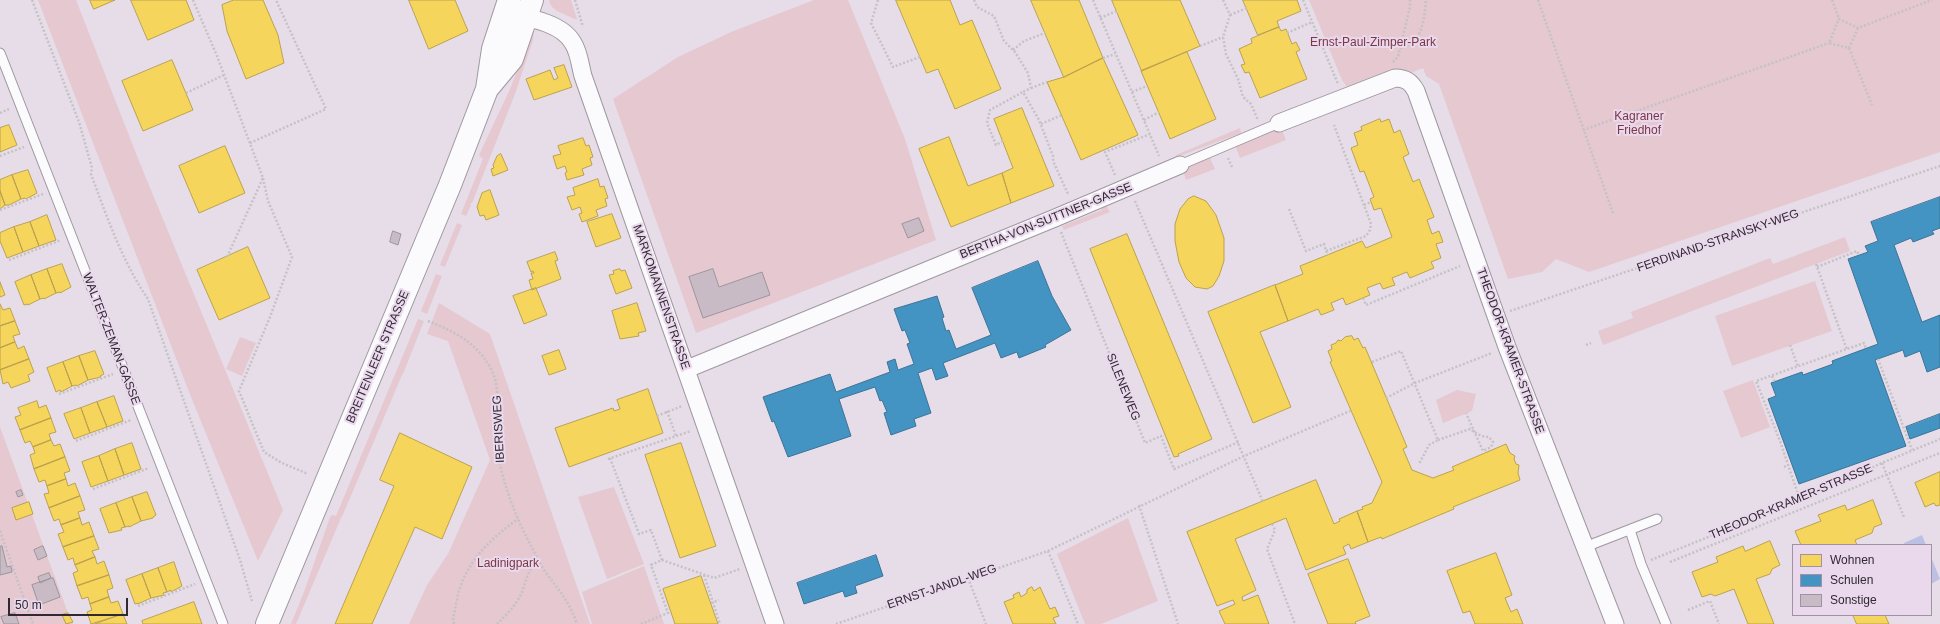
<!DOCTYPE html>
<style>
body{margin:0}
#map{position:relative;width:1940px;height:624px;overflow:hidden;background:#e6dde8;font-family:Arial,sans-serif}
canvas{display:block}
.legend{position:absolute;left:1792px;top:544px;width:140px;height:72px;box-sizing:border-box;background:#ead8ed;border:1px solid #a092a2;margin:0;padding:5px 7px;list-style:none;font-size:12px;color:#302931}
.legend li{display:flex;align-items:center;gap:8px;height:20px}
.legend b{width:20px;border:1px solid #a092a2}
.scale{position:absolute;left:8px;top:598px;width:120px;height:18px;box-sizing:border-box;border:2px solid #302931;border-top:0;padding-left:5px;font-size:12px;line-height:14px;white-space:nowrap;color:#302931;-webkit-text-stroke:3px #ead8ed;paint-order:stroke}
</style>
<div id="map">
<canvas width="1940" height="624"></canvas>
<ul class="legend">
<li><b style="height:11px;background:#f6d55c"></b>Wohnen</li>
<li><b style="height:11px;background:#4393c3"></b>Schulen</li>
<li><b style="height:11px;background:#c8bbc5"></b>Sonstige</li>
</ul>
<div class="scale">50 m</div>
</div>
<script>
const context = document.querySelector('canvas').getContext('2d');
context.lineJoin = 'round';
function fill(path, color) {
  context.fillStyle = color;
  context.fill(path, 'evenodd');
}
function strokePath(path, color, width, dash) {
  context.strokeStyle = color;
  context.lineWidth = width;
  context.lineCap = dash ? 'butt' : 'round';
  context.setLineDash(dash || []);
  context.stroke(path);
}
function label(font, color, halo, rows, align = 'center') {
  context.font = font + ' Arial,sans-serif';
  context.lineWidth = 4;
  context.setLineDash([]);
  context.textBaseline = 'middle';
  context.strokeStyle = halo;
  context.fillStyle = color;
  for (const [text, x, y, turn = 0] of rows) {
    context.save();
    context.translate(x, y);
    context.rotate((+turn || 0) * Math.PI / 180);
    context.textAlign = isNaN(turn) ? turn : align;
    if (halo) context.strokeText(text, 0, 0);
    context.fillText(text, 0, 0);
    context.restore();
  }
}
fill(new Path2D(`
 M38,0H76L139,161L283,510L258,561L189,392Z
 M549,0H571L577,19H574C565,13 551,12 549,0Z
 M814,0H848L905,139L936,240L696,333L613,99L678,57L731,32Z
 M1309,0H1940V152L1589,272L1556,259L1542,272L1508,279L1439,84L1426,76L1423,68L1354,96L1342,80Z
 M534,32L533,40L515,94L472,203H470L471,205L466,216L461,214L483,159L479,155L511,87L530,35Z
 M1240,128L1241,133L1177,157L1176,155Z
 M1279,128H1281L1286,140L1240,158L1235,145Z
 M1209,156L1215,169L1186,180L1182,167Z
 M1105,204L1110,212L1064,230L1062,226L1102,210L1101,207Z
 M457,223L462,225L445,267L440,265Z
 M1845,237L1850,251L1603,345L1598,331L1633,318L1631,312L1770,258L1773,264Z
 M436,274L442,276L427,314L421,311Z
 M1815,281L1832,331L1732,366L1715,316Z
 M439,303L490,334L590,624H409L427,585L448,554L490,460L448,341L427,334Z
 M418,319L424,321L403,374L402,373V375L342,517L340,518H341L296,624H291L304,592L330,517L332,515L336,516Z
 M240,337L256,343L242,376L226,369Z
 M1753,380L1770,427L1741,438L1723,391Z
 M1457,390L1476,394L1472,411L1443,423L1436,400Z
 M0,427L68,613L73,624H0Z
 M614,487L644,564L607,579L578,497Z
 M1128,518L1158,601L1101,624H1085L1057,554Z
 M644,566L664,624H592L582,592Z`), '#e5c8d0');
fill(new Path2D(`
 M1922,535L1926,545H1905L1904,543Z
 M1931,557L1940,579L1931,584Z`), '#bcc0e4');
const homes = new Path2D(`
 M90,0H115L94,9Z
 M131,0H186L194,20L148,40Z
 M234,0H263L278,35L284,63L246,79L227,31L222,5Z
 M409,0H455L468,31L429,49Z
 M896,0H950L960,25L972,20L1001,89L955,109L938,69L927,73Z
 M1031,0H1079L1103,58L1064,77Z
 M1112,0H1180L1200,46L1142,71Z
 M1243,0H1297L1301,11L1277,21L1279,27L1258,35Z
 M1279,27L1281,31L1286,29L1292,44L1296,42L1300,50L1296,52L1307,79L1260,98L1249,72L1245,73L1241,65L1245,64L1239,49L1252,43L1251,39Z
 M1187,52L1216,119L1170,139L1141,71Z
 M1103,58L1138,135L1081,160L1047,82L1064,77Z
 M172,60L193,110L143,131L122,81Z
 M564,65L572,87L534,100L526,79L550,70L554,80L558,78L554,68Z
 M1022,108L1054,186L1011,203L1002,173L1013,168L994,119Z
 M1380,119L1381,122L1389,119L1394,133L1400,130L1409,154L1403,157L1413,182L1419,179L1434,217L1427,220L1432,234L1439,231L1443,242L1436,244L1441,258L1431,262L1434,268L1410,278L1407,272L1392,278L1395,285L1383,289L1380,283L1367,288L1370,295L1346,305L1343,298L1331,303L1334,310L1321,315L1318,309L1288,321L1275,285L1303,274L1300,266L1362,241L1366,248L1392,237L1381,208L1374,210L1370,199L1374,197L1364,171L1360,172L1351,148L1358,145L1354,133L1362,130L1361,127Z
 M9,125L17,145L0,152V128Z
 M949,137L968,186L1002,173L1011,203L951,227L919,149Z
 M583,138L586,146L589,145L593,157L590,158L592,165L582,169L584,175L567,180L565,173L567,172L565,166L557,169L553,156L561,154L558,146Z
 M225,146L245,193L199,213L179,166Z
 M501,154L508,170L493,176L491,169L494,168L493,165L497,156Z
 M28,170L37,193L26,199L25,198L21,199L12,175Z
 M12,175L21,199L9,205H5L0,191V180Z
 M598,179L600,187L604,186L608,198L605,199L607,206L596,210L598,216L582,222L579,214L582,213L580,207L572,210L567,197L575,195L573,188Z
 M490,190L499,215L486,220L484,215L480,216L477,207L482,193Z
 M0,191L5,205L0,209Z
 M1194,196L1206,201L1216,215L1224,238V261L1219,276L1213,286L1207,289L1195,287L1186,278L1179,262L1175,241V224L1180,209L1188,199Z
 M612,214L621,238L596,247L587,222Z
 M47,215L56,240L39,246L30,222Z
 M30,222L39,246L23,252L14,227Z
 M14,227L23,252L7,258L0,241V233Z
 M1127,234L1212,439L1178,454L1179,456L1174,457L1090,249Z
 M248,247L270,298L219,320L197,270Z
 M555,252L558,260L555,261L561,279L532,290L529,280L533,279L531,273H534L533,271L531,272L527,262Z
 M62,264L71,287L60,293V292L56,293L47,269Z
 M47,269L56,293L44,299V298L40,299L31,275Z
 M620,269L621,271L625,270L632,288L616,294L609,275L614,274L613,271Z
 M31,275L40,299L28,305V304L24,305L15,282Z
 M0,282L5,295L0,297Z
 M1275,285L1288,321L1260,332L1291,407L1253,423L1208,312Z
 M536,288L547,315L524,324L513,296Z
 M637,303L646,331L638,333L639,336L620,339L612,311Z
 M0,304L3,310L10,308L15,321L0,326Z
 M15,321L20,334L13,336L15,342L0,348V326Z
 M1352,336L1354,340L1358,338L1363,348L1365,347L1407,447L1403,449L1412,470L1433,478L1454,470L1452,467L1506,444L1510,453L1515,456L1514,459L1516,464L1519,465L1518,473L1520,480L1453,507L1454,509L1382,539L1381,537L1368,542L1357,511L1363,509L1362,507L1372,503L1382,482L1330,362L1332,361L1328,351L1332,349L1331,345L1336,343L1338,340L1341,341L1345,337Z
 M15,342L18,349L24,346L29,359L0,370V348Z
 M559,350L566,369L549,375L542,356Z
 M95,351L104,374L100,376L101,377L88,380L79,356Z
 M79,356L88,380L77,386L76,385L72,386L63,362Z
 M29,359L34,372L28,375L30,381L11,388L8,382L3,384L0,370Z
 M63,362L72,386L61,392L60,390L56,392L47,368Z
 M648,389L663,433L569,467L555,428L613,408L614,411L620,409L617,400Z
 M114,396L123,421L107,427L97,402Z
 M37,401L39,408L46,405L51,418L20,430L15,417L21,415L18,408Z
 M97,402L107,427L90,433L81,408Z
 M81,408L90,433L74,439L64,414Z
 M51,418L56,432L49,434L51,440L33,447L30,441L25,443L20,430Z
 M400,433L472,467L442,539L415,527L372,624H335L394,486L380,480Z
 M51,440L54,446L60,444L65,457L34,469L30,455L35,453L33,447Z
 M132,443L141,469L124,475L115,449Z
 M681,443L716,546L680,558L645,455Z
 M115,449L124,475L108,481L99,456Z
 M99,456L108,481L91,487L82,462Z
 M65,457L70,471L64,473L66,479L47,486L45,480L39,482L34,469Z
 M1940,472V505L1936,506L1934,503L1925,507L1915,483Z
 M66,479L68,486L75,483L80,496L49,508L44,494L49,493L47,486Z
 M1316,480L1334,524L1340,521L1339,519L1357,511L1368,542L1351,549L1349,544L1343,547L1346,554L1306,570L1286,518L1235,539L1256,590L1242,597L1243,601L1258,595L1269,624H1225L1219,611L1235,604L1233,600L1217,606L1187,532Z
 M147,492L156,515L153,517V518L141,521L132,497Z
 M80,496L85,510L78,512L80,518L61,525L59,519L54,521L49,508Z
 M132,497L141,521L129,527V526L125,527L116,503Z
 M1873,500L1882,524L1874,527L1872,533L1855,540L1857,545H1801L1795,531L1821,521L1818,515L1845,505L1847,510Z
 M29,502L33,514L16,520L12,508Z
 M116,503L125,527L121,528L122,530L109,533L100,509Z
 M80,518L82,525L89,522L94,536L63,547L58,534L64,532L61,525Z
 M94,536L99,549L92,551L95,557L75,565L73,558L68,560L63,547Z
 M1770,541L1780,565L1772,569L1770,574L1756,579L1774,624H1748L1734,589L1715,596L1711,594L1702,597L1692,572L1718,562L1716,557L1743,546L1745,551Z
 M1496,553L1512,595L1505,598L1511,612L1517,609L1523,624H1475L1470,611L1463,613L1447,571Z
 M95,557L97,564L104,561L109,575L77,586L73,573L78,571L75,565Z
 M1348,559L1370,616L1355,622L1356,624H1328L1308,574Z
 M174,562L182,586L171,592V590L167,592L158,568Z
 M158,568L167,592L163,593L164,595L151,598L142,574Z
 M142,574L151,598L140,603L135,604L126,580Z
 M109,575L113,588L107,590L109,597L90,604L88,597L82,599L77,586Z
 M701,576L718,624H675L663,589Z
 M1032,587L1034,591L1040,587L1050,609L1055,607L1059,616L1053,618L1056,624H1013L1004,602L1014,598L1013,595L1019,592L1021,597L1027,593V590Z
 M109,597L111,603L118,601L123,614L91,624L87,612L92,610L90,604Z
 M194,602L202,624H143L142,621Z
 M68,613L73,622L66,624L62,615Z
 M123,614L127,624H95Z
 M1853,615H1885L1889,624H1857Z`);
fill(homes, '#f6d55c');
strokePath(homes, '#bba14f', 1);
const schools = new Path2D(`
 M1940,197V228L1932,231L1934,234L1913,242L1911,238L1894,245L1922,322L1940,315V367L1927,372L1920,351L1905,357L1903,350L1875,360L1906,446L1799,484L1768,399L1776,396L1771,383L1802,372L1803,375L1833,364L1832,361L1878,344L1848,259L1868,252L1865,246L1878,241L1871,222Z
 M1038,261L1052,296L1071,330L1045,345L1046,347L1019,358L1017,352L1001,358L995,343L943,363L948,376L936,380L932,368L918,373L931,413L914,419L916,426L891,435L884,413L887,412L882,400L880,401L875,387L839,399L851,436L788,457L774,421L772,422L763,397L830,374L836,392L890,372L887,362L895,359L898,370L914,364L907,344L910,343L905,330L902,331L894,309L937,296L944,317L942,318L946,331L949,330L956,349L991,335L972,288Z
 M1940,414V428L1910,439L1906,427Z
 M876,555L883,576L855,586L857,593L845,597L843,591L804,604L797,583Z`);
fill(schools, '#4393c3');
strokePath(schools, '#3d7397', 1);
const building = new Path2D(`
 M919,218L924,231L908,238L902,224Z
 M393,231L401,234L398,245L390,242Z
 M713,269L719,287L762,272L770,295L703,318L689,277Z
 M21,490L23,495L18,497L16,492Z
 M2,546L7,567L11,566L12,572L0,575V547Z
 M43,546L47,556L38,560L34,550Z
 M49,573L51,578L40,583L38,577Z
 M53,578L60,597L39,605L32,585Z
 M15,613L19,624H4L1,617Z`);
fill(building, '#c8bbc5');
strokePath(building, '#9d959c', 1);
const lane = new Path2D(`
 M0,53L223,624
 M1180,165L1279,123
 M1630,530L1641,564L1666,624
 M1585,547L1657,519`);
const street = new Path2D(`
 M515,16C534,18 563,25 573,43C579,52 580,65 583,76L775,624
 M1279,123L1395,78C1406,78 1411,82 1416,91L1507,347L1615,624
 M687,369L1055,218L1180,165`);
const secondary = new Path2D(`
 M487,89L512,59L532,0
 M267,624L450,185L487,89L493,49L509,0`);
strokePath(lane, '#9f98a0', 11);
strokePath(street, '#9f98a0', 19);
strokePath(secondary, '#9f98a0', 24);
strokePath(new Path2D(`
 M32,0L79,122L92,168L91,174C107,217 122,261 148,299L240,560L252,601
 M193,0L217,56L263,178L227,257
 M575,0L583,27
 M878,0L871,23L893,67L920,57
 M974,0L977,7L994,16L1004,41L1015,52L1028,73L1031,88L1023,92L1039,120L1053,156V161L1068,194
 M1093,0L1159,156
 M1223,0L1230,15L1223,37L1226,54L1238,79L1243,97L1251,104L1258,120
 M1303,0L1338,84
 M1538,0L1613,213
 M1832,0L1839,19
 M1230,15L1247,8
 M1100,18L1117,11
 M1858,28L1849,48L1829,43L1839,19L1858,28L1932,0
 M1287,33L1312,22
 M1200,46L1223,37
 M1400,48C1423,43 1424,20 1426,0
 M1849,48L1872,105
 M1013,50L1024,41L1045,33
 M1103,58L1115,54
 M1393,62L1398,57L1410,7V0
 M1031,88L1047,82
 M1132,92L1147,86
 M186,93L224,75
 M0,113L9,109
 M1144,120L1159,112
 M1041,124L1062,115
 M1583,130L1829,43
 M1003,141L996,145L987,123L990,110L1023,92
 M250,143L326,109L276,0
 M0,156L24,147
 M1228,158L1232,167
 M1115,175L1105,152L1150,134
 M263,178L268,201L292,257L270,317L239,391L264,452L282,463L308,474
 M1135,201L1263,502
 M1364,205L1371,202
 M1289,209L1306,251L1324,244L1326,251L1366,236L1370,230L1371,224L1334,125
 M0,210L43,194
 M1061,232L1145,443L1161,436L1174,469L1239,442
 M1326,251L1328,255
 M9,260L61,240
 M1816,264L1847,350
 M1817,267L1857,251L1859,255
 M1363,298L1366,305L1460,266
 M1510,311L1940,166
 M428,321C453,331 476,342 490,367C500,385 497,402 497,421C497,437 498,453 501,469C508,497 518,521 531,546C535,553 539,562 544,570C557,588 570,602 577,624
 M1586,345L1591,343
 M1790,345L1798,367
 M1878,359L1912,450
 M1372,362L1401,351L1438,440L1429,445L1419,464
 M1772,376L1775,382
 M59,394L113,374
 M1386,398L1415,383L1492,353
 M667,411L676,436
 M657,416L682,406
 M1438,440L1470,429C1476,433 1481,437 1489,437L1493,442L1491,447L1483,451L1466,413
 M76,441L131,420
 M610,458L639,534L651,530L662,560
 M608,459L691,431
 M1882,463L1904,517
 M1784,467L1788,465
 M93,489L149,468
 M1800,500L1780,441L1756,381L1864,343L1866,349
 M1139,505L1178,624
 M1272,524L1275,530L1267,549L1295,624
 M0,531L33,624
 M1048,551L1078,624
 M1651,560L1800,500L1882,463L1940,439
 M1670,562L1940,453
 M704,575L720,624
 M968,578L986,624
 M711,603L719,600
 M138,606L195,584
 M1688,610L1710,601L1719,624
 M454,624L453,618C456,607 457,595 461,585C471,557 494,536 518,519
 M497,624C504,617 513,608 518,600C527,585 524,573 539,560
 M641,624L668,613L651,565L662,560L714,578L740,569
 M836,624L1048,551L1244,456L1350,411`), '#c5c2c5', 2.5, [2, 2]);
strokePath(lane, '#fbfafc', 9);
strokePath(street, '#fbfafc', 17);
strokePath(secondary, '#fbfafc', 22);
label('12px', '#7c3745', '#ead8ed', [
 ["Ernst-Paul-Zimper-Park",1373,43],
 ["Kagraner",1639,117],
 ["Friedhof",1639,131],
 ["Ladinigpark",508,564]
]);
label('12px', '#302931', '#ead8ed', [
 ["BERTHA-VON-SUTTNER-GASSE",1046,221,-22],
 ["FERDINAND-STRANSKY-WEG",1718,241,-19],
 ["MARKOMANNENSTRASSE",661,297,71],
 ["WALTER-ZEMAN-GASSE",111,339,69],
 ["THEODOR-KRAMER-STRASSE",1510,351,70],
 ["BREITENLEER STRASSE",378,357,-67],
 ["SILENEWEG",1123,387,68],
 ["IBERISWEG",499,429,-93],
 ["THEODOR-KRAMER-STRASSE",1791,502,-23],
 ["ERNST-JANDL-WEG",942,587,-19]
]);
</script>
